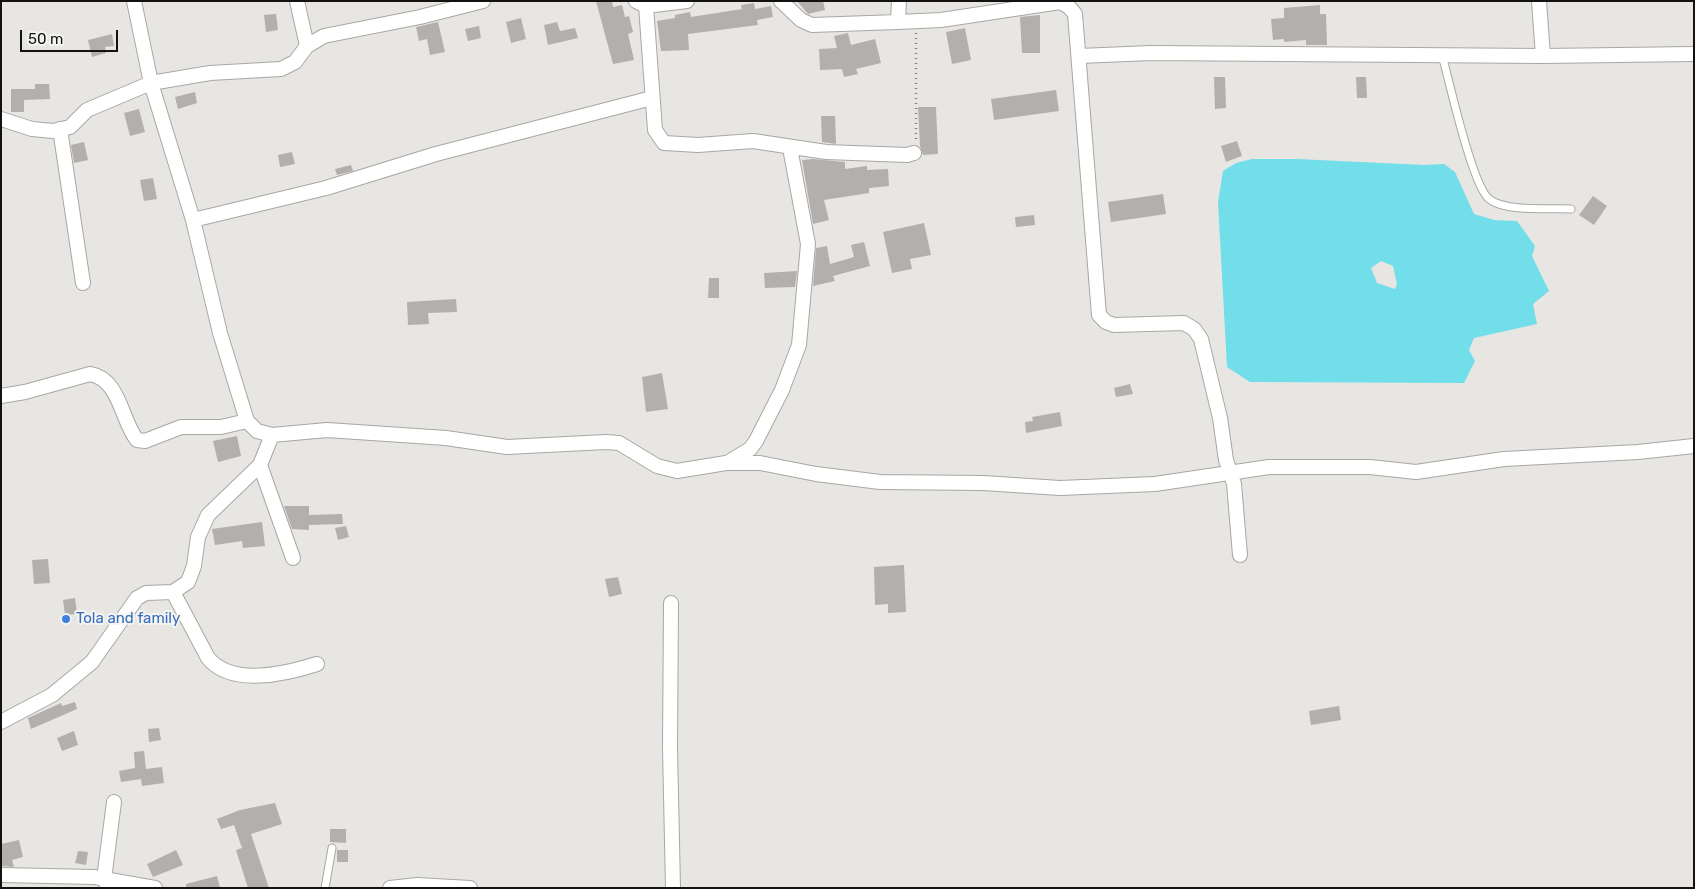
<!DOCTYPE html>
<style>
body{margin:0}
#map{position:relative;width:1695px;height:889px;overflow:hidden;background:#e7e6e3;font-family:Rubik,sans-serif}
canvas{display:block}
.frame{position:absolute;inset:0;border:2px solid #131211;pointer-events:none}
.scale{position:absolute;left:20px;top:30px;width:98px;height:22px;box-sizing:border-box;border:2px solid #131211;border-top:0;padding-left:6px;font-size:15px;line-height:18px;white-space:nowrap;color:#131211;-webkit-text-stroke:4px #f4f4f0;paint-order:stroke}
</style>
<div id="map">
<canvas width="1695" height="889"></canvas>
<div class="frame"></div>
<div class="scale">50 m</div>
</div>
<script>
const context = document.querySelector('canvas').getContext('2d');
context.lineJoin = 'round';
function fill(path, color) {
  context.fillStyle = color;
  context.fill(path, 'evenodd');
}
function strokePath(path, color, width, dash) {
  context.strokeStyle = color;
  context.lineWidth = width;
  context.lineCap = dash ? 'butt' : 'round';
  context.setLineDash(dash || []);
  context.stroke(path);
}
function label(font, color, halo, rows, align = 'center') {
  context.font = font + ' Rubik,sans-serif';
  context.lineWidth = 4;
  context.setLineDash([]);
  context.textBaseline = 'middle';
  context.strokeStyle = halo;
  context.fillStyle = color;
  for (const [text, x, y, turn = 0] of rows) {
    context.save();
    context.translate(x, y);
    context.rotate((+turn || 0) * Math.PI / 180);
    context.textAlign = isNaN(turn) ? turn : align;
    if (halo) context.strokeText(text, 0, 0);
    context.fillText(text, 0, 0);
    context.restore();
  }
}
fill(new Path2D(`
 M1252,159H1297L1424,165L1444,164L1455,172L1474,214L1494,220L1517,221L1535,246L1532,256L1549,291L1533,304L1537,324L1474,338L1469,350L1475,361L1464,383L1250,382L1227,367L1218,202L1223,171L1236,163ZM1381,261L1393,266L1397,284L1395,289L1377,283L1371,268Z`), '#71deea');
fill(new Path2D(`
 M596,1H612L613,7L622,5L625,17L629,16L633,32L628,34L634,60L613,64Z
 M797,1H823L825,10L808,14Z
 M754,3L755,9L771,6L773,17L757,20L758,25L688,34L689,50L661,51L657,21L675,18V15L690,12L691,17L742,9L741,5Z
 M1320,5V14H1326L1327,45H1306V40L1284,42V39L1273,40L1271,19L1284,18V8Z
 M276,14L278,30L266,32L264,15Z
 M1040,15V53H1022L1020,17Z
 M521,18L526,39L511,43L506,22Z
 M438,22L445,52L430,55L427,39L419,41L416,27Z
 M557,22L560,31L575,28L578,38L548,45L544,25Z
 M479,26L481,38L468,41L465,29Z
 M965,28L971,60L952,64L946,32Z
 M848,33L851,45L875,39L881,63L856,69L858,74L844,77L842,69L820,70L819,49L837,48L834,36Z
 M112,34L114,46L105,47L106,53L92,57L88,40Z
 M1214,77H1225L1226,108L1215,109Z
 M1356,77H1366L1367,98H1357Z
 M35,84H49L50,99L24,100V112H11V89H35Z
 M1056,90L1059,111L994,120L991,99Z
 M195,92L197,103L178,109L175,97Z
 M918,107H936L938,154L923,155L920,146Z
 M139,109L145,132L130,136L124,113Z
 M821,116H835L836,144L822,142Z
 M1237,141L1242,156L1226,162L1221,146Z
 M84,142L88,160L74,163L71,145Z
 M292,152L295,164L280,167L278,155Z
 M813,159L845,162V169L867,166V170L888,169L889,186L869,188V193L824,200L829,220L813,224L802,160Z
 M351,165L353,171L337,175L335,169Z
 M153,178L157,199L144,201L140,180Z
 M1163,194L1166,214L1111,222L1108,202Z
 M1593,196L1607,206L1594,225L1579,215Z
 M1034,215L1035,225L1016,227L1015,217Z
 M924,223L931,255L910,259L912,269L892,273L883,232Z
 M864,242L870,266L833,276L835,281L813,286L816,248L827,246L830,264L854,257L851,245Z
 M797,271L795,287L765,288L764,273Z
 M709,278H719V298H708Z
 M456,299L457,312L428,313L429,324L408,325L407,302Z
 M662,373L668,409L646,412L642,377Z
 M1130,384L1133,394L1116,397L1114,388Z
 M1060,412L1062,426L1026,433L1025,422L1033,421L1032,417Z
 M237,436L241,456L218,462L213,441Z
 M284,506H309V515L342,514L343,524L309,525V530L292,529Z
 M262,522L265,546L243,548L242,541L215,545L212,529Z
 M346,526L349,537L338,540L335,528Z
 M48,559L50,583L34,584L32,560Z
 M904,565L906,612L888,613V604L875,605L874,567Z
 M618,577L622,594L609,597L605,579Z
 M75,598L77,614L65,615L63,600Z
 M75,702L77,709L31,729L28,718L61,703L62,706Z
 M1339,706L1341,720L1311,725L1309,711Z
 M159,728L161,740L149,742L148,729Z
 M74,731L78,745L62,751L57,738Z
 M144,751L146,769L162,767L164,783L142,786L141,779L121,782L119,771L135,768L134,752Z
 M275,803L282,824L251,834L269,888H248L236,850L242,848L234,825L221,829L217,819L240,810Z
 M330,829H346V843L330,842Z
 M19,840L23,857L12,860L14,867L1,866V844Z
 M176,850L183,865L153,877L147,864Z
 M337,850H348V862H337Z
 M78,851L88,852L86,865L75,863Z
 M217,876L220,888H186V884Z`), '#b3afad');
const lane = new Path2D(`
 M1442,55C1449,80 1472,185 1489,199C1505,212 1550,208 1571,209
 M325,888L332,848`);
const street = new Path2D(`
 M134,1L151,83L193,220L326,188L436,154L652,98
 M297,1L307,46
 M636,1L646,6L687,1
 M781,1L801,20L812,25L898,22
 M899,1L898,22L941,20L1060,2L1069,7L1075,14L1099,315L1106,322L1114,325L1184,323L1194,329L1201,339L1220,418L1226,460L1234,484L1240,555
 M1539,1L1543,56
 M646,6L655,130L664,143L698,145L753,141L826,152L907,155L914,153
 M1079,56L1151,53L1543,56L1694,54
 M1,119L32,129L53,131L70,127L87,110L151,83L210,73L281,69L295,62L307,46L324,36L420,17L483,1
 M60,129L83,283
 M193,220L220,333L247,421L257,431L272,435
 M1,396L25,392L90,374C120,379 121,420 137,440L145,441L181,427H221L247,421
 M727,463L750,449L756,441L782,390L799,345L808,244L790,148
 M260,465L293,558
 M173,592L208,658C232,687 285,674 317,664
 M671,603L670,748L673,888
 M1,722L52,695L92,662L137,598L146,593L173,592L188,582L194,566L198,537L208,515L260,465L272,435L327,430L446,438L507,447L606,442L619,443L657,466L677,471L726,463H760L816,474L880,482L983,483L1060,488L1155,484L1269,467H1370L1416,472L1504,459L1638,452L1694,446
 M114,802L104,879L155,888
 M1,875L95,877L104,879L108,887
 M390,888L417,885L470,888`);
strokePath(lane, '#a8a7a4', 9);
strokePath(street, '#a8a7a4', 16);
strokePath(new Path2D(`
 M916,33V140`), '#838280', 2.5, [1, 4]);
strokePath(lane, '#fff', 7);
strokePath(street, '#fff', 14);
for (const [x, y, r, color] of [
 [66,619,5,"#3f7fe0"]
]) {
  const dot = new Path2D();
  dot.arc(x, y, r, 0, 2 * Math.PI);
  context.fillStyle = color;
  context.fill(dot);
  strokePath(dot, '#f4f4f0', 2);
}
label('15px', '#366cbe', '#f4f4f0', [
 ["Tola and family",76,619]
], 'left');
</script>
